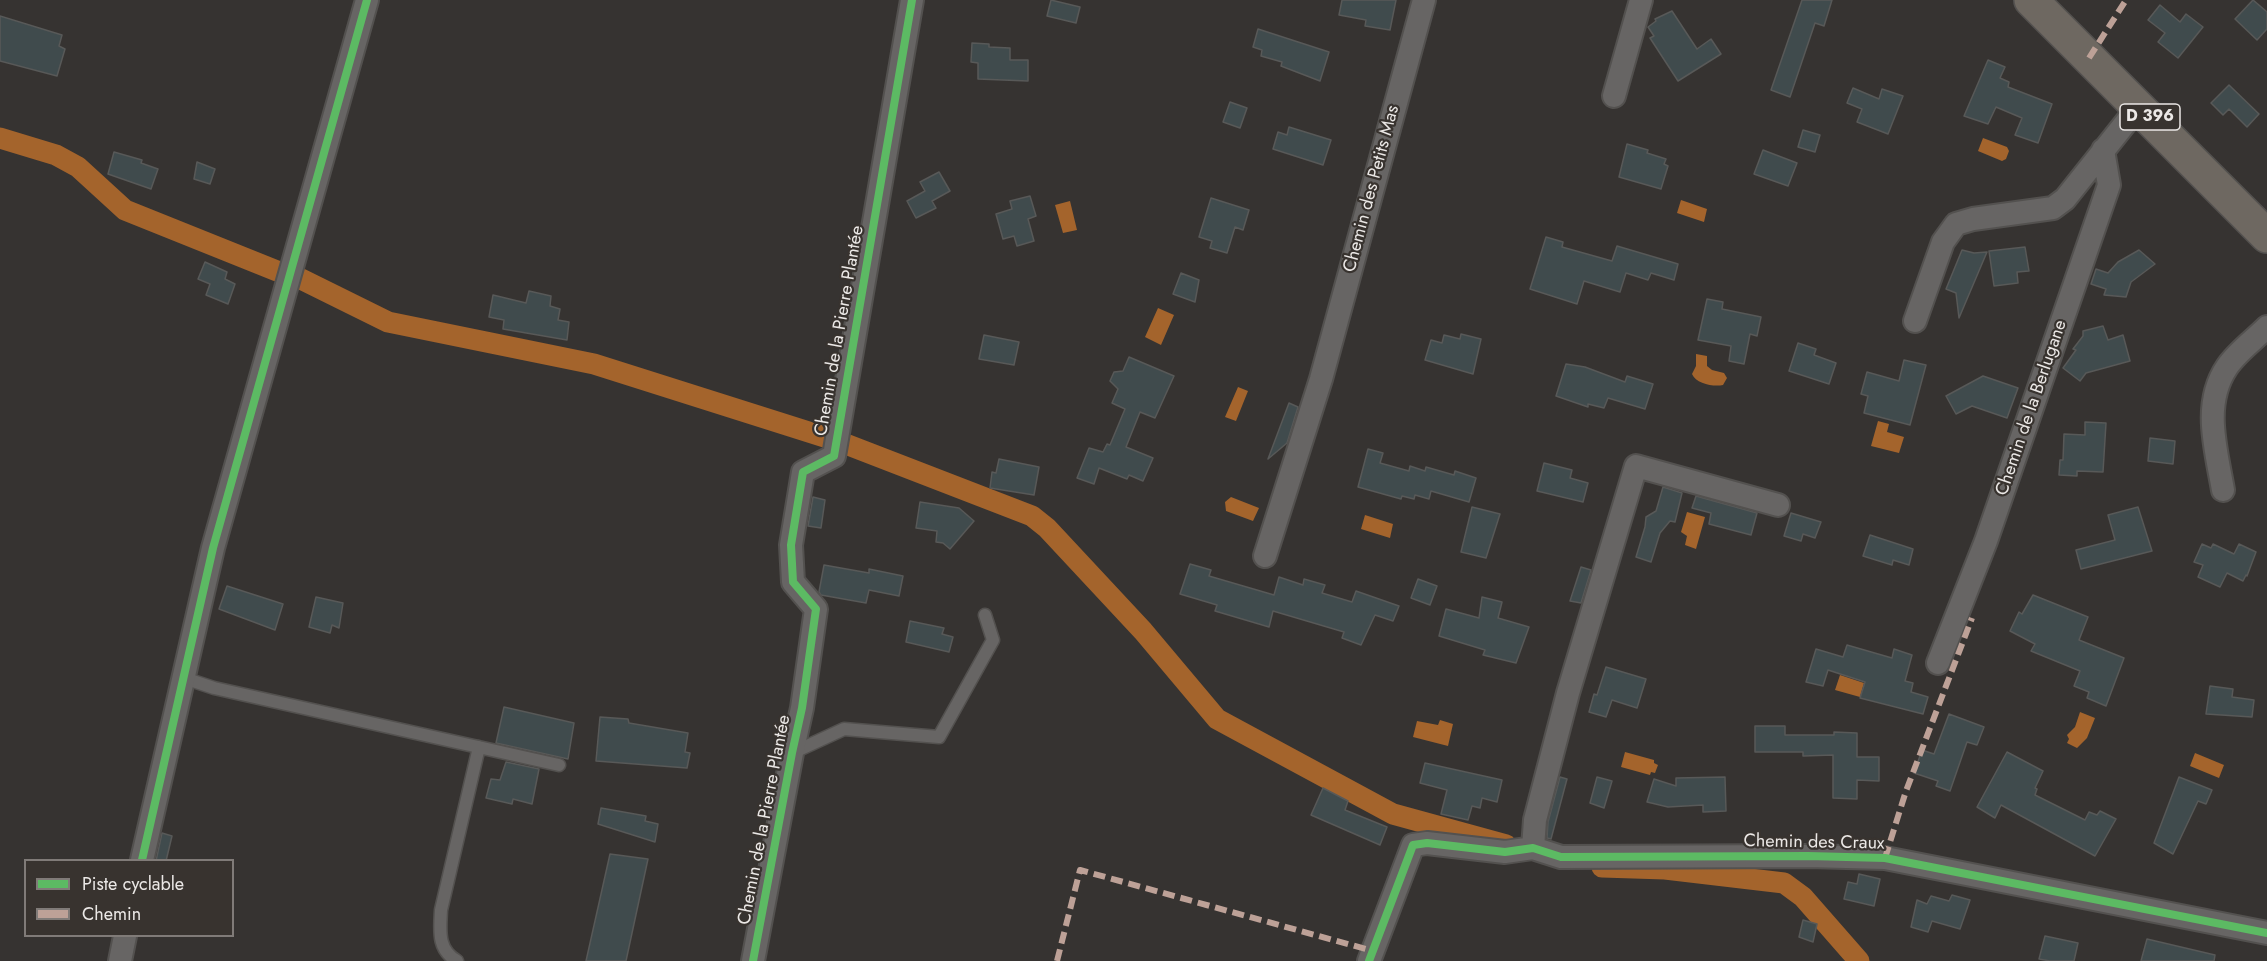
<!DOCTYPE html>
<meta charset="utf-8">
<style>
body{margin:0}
#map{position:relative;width:2267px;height:961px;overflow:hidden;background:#363331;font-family:Jost,sans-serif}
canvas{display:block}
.legend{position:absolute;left:24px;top:859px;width:210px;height:78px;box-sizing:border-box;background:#38332f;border:2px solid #807b78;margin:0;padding:8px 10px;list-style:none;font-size:18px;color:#ebe8e6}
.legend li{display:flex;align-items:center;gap:12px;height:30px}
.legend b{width:30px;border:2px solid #807b78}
</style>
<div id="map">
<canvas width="2267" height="961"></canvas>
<ul class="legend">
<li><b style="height:8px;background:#5cba63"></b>Piste cyclable</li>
<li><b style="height:8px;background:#bda197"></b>Chemin</li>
</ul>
</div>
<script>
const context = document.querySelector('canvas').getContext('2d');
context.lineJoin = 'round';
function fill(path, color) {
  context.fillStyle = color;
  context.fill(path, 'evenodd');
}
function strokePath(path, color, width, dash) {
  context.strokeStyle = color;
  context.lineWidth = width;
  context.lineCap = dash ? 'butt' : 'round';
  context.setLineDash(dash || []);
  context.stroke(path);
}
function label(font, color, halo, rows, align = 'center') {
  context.font = font + ' Jost,sans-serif';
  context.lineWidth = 4.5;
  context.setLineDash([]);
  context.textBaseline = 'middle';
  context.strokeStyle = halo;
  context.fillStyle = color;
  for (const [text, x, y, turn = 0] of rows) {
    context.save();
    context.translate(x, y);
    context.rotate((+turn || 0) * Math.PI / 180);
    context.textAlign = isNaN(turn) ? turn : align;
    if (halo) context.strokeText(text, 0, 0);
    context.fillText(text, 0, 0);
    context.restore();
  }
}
fill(new Path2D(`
 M1983,138L2007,147L2009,151L2006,159L2002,161L1978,151Z
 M1681,200L1707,209L1704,222L1677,213Z
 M1070,201L1077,230L1063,233L1055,205Z
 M1158,308L1174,315L1161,345L1145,337Z
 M1696,354L1707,356V366L1712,370L1724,373L1727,378L1723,385C1714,387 1696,384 1692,374L1696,366Z
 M1238,387L1248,391L1236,421L1225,417Z
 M1878,421L1889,424L1887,432L1904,437L1899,453L1871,446Z
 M1231,497L1259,508L1253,521L1226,511L1225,502Z
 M1687,512L1705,517L1696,549L1685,545L1687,536L1681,532Z
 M1365,515L1393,524L1390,538L1361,529Z
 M1840,675L1864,683L1860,697L1835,690Z
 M2080,712L2095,718L2087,738L2077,748L2067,743L2069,739L2067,735L2075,727Z
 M1440,720L1453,724L1448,746L1413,737L1417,721L1438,725Z
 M1625,752L1654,760V763L1658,765L1655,773L1651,772L1650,775L1621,767Z
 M2195,753L2224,765L2219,778L2190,766Z`), '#a4642c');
strokePath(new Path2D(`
 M0,138L56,155L78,167L125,210L277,271
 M297,277L388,322L594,364L834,440
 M843,443L1032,516L1047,528L1143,631L1217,719L1393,814L1506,845
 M1602,867L1665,869L1784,883L1803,897L1859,961`), '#a4642c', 21);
const building = new Path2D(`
 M1051,0L1080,7L1076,23L1047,16Z
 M1342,0H1396L1390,30L1365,26L1366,20L1339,15Z
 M1802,0H1832L1824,26L1815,23L1790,97L1771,90Z
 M2253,0L2267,12V29L2257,40L2235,19Z
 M2160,5L2180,22L2186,14L2203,27L2178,58L2158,42L2165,33L2148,20Z
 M1672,11L1697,49L1711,39L1721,54L1678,81L1650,38L1654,36L1648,27L1656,21L1655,19Z
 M0,16L62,35L59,46L65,49L57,76L0,61Z
 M1258,29L1329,52L1320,81L1281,66L1282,62L1261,56L1262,50L1253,47Z
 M972,43L989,44V47L1010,48V60H1028V81L978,79V63L971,62Z
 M1988,60L2005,67L2000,78L2009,82L2008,87L2052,104L2038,143L2015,135L2022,118L1996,107L1988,124L1964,116Z
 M2229,85L2259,114L2247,127L2229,109L2223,115L2211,103Z
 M1853,88L1879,99L1882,89L1903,96L1888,134L1857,122L1862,109L1847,103Z
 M1230,102L1247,108L1240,128L1223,122Z
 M1289,127L1331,140L1323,165L1273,149L1278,132L1287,135Z
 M1803,130L1820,135L1815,152L1798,147Z
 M1627,144L1648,150L1647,153L1666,159L1664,164L1668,166L1661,189L1619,177Z
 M1763,150L1797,163L1788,186L1754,174Z
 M114,152L142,160L141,163L158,169L151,189L108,174Z
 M197,162L215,169L210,184L194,179Z
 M939,172L950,191L932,201L936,208L916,218L907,201L925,191L920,182Z
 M1030,196L1036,216L1028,219L1034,241L1017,246L1014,236L1003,239L996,214L1012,209L1010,201Z
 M1211,198L1249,210L1243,230L1235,227L1227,253L1210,248L1212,241L1199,237Z
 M1546,237L1563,242L1562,247L1612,261L1617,246L1678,264L1674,280L1651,273L1648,280L1626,273L1620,292L1584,281L1577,304L1530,289Z
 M2025,247L2029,271L2017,272L2018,283L1994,286L1989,251Z
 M1962,250L1974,253L1987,252L1959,318L1956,293L1946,289Z
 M2139,250L2155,264L2131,282L2126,297L2104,295L2106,289L2091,284L2096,269L2108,273L2118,262Z
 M205,262L227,272L225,279L235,284L228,304L206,295L210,284L198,279Z
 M1181,273L1199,280L1195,302L1173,294Z
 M529,291L551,296L550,306L560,309L558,320L569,322L567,340L503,329L504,320L489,317L493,295L526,303Z
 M1707,299L1723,302L1722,309L1761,317L1757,336L1750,334L1744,364L1729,361L1731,346L1698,340Z
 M2103,326L2108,340L2123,335L2130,361L2086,373L2080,381L2063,368L2076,350L2073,349L2083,336V331Z
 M1461,334L1481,339L1473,374L1425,360L1431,340L1442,343L1444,335L1460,339Z
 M984,335L1019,342L1014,365L979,359Z
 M1798,343L1816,349L1814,355L1836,363L1829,384L1789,371Z
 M1129,357L1174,376L1155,418L1140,412L1126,447L1153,458L1143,481L1129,475L1127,479L1099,468L1094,484L1077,478L1089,448L1103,452L1107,444L1110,445L1125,409L1112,403L1118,389L1110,381L1114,372L1123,371Z
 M1904,360L1926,365L1910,425L1864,413L1868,396L1861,394L1867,372L1899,381Z
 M1566,364L1585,367L1625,382L1627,376L1653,384L1645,409L1608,398L1604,408L1588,404V407L1556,396Z
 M1983,376L2018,388L2007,418L1972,406L1956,414L1946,396Z
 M1289,403L1298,407L1287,443L1268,459Z
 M2085,422L2106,423L2103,472L2077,471V476L2059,475L2060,460H2063L2064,434L2085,435Z
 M2150,438L2175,441L2173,464L2148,461Z
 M1368,449L1383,453L1380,463L1409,471L1410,466L1425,471L1426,467L1454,475L1455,471L1476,478L1469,502L1431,491L1429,499L1415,495L1414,499L1402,496L1401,499L1358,487Z
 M999,459L1039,467L1034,495L990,488L992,472L996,473Z
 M1544,463L1572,470L1570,478L1588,483L1583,502L1537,491Z
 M1663,487L1682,493L1675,522L1670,521L1660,533L1651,562L1636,557L1645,527L1646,517L1656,511Z
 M1696,496L1757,513L1751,535L1709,524L1711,513L1692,508Z
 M813,497L825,500L821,528L808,526Z
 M920,502L959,508L974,521L950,549L943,543L936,542L937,531L916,528Z
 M1472,507L1500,514L1486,558L1461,552Z
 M2138,507L2152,551L2081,569L2076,550L2115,540L2108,515Z
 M1791,513L1821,522L1815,538L1803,534L1801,541L1784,536Z
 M1870,535L1913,549L1909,565L1893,560L1892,565L1863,556Z
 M2202,544L2211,548L2213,544L2234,554L2239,544L2256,552L2247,576L2246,575L2243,581L2227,573L2220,587L2198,577L2203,565L2194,562Z
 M1190,564L1211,570L1209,576L1274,595L1279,577L1303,585L1304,579L1325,585L1322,593L1352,602L1356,591L1399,606L1393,621L1375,615L1361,645L1342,638L1344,632L1273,611L1269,627L1215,611L1217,605L1180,594Z
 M824,565L869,573V569L903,576L899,596L869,590L866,603L821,595L819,592Z
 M1581,567L1591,570L1581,603L1570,601Z
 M1418,579L1437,586L1430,605L1411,598Z
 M227,586L283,604L275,630L219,609Z
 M2033,595L2088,617L2079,640L2124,658L2106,706L2087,698L2089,692L2074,686L2080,671L2031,651L2035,644L2010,631L2019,612L2022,614Z
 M316,597L343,603L339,628L332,625L330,633L309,627Z
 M1482,597L1502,602L1498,618L1529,627L1516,663L1483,655L1485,650L1439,636L1446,609L1479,618Z
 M910,621L944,628L942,634L953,637L949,652L906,642Z
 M1847,645L1892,658L1894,649L1912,655L1905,681L1913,683L1911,692L1928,697L1923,714L1860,698L1865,682L1828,670L1823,686L1806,682L1816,649L1843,657Z
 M1606,667L1646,679L1637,708L1612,700L1606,717L1589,712L1594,694L1597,695Z
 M2210,686L2233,689L2232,697L2254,700L2252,717L2206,714Z
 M504,707L574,723L568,759L496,743Z
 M1949,714L1984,727L1977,745L1967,742L1950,791L1936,786L1938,781L1914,773L1922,750L1934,754Z
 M600,717L628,719L629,723L688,733L685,752L690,753L687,768L596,761Z
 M1755,726H1785V735H1834V732L1857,733V757H1879V781L1857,780V799L1833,798V755L1803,756V752H1755Z
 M2007,752L2043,771L2035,788L2037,789L2035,795L2085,820L2089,812L2097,815L2100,811L2116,819L2095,856L2001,805L1995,818L1977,807Z
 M506,762L539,769L532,804L513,799L512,804L486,798L491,779L500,780Z
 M1425,763L1502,780L1497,802L1482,798L1480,808L1472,806L1468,820L1441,814L1447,790L1420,783Z
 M1560,777L1567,779L1551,839L1547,838L1548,822Z
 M1597,777L1612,781L1604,808L1590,803Z
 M1725,777L1726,811L1703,812V805L1668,807L1647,802L1654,779L1676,786V778Z
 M2179,777L2212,790L2206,804L2198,801L2173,854L2154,843Z
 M1323,788L1348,801L1345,810L1387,827L1380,845L1311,815Z
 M601,808L646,816L645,821L658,824L655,842L598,824Z
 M162,833L172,836L166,861H156Z
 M610,854L648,859L626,961H586Z
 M1859,874L1880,879L1874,906L1844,899L1848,882L1857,884Z
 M1952,895L1970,900L1960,929L1932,921L1928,932L1911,927L1917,900L1927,904L1931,896L1949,901Z
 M1803,920L1817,924L1813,942L1799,937Z
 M2045,936L2078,943L2074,961H2050L2039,959Z
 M2147,939L2215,955L2214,961H2141Z`);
fill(building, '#404b4d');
strokePath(building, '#585958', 1.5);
const service = new Path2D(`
 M184,678L214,688L559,765
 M792,753L844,729L939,737L993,640L985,615
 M457,961C437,949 440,931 441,910L479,747`);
const minor = new Path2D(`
 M1614,96L1641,0
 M1915,321L1943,242L1956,224L1973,219L2053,208L2065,199L2139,106
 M2223,490C2216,449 2202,404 2227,367C2237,352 2254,340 2267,327
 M1265,556L1321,379L1424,0
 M1938,663L1986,541L2109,185L2103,150
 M1533,848L1535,820L1568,693L1636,466L1778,505
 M142,860L213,548L367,0
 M120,961L125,936
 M753,961L792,753L802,708L816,609L793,582L791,545L803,472L834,456L912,0
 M1369,961L1413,845L1427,843L1505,852L1533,848L1561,857L1808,856L1885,858L2267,933`);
const primary = new Path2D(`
 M2031,0L2267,236`);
strokePath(service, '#53514f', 15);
strokePath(minor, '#53514f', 26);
strokePath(primary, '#53514f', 36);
strokePath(service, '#676564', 12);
strokePath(minor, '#676564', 22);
strokePath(primary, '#6e6861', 33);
strokePath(new Path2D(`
 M2089,58L2126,0
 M1885,858L1906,791L1972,618
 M1057,961L1080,870L1373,951`), '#bda197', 6, [12, 6]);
strokePath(new Path2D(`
 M142,860L213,548L367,0
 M753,961L792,753L802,708L816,609L793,582L791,545L803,472L834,456L912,0
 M1369,961L1413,845L1427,843L1505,852L1533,848L1561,857L1808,856L1885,858L2267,933`), '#5cba63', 8);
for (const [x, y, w] of [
 [2150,117,60]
]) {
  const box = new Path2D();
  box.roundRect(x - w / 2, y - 13, w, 26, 4.5);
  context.fillStyle = '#38332f';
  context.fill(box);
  strokePath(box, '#ebe8e6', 1.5);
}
label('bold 16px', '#ebe8e6', null, [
 ["D 396",2150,117]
]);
label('18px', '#ebe8e6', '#38332f', [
 ["Chemin des Petits Mas",1372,189,-75],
 ["Chemin de la Pierre Plantée",840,331,-80],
 ["Chemin de la Berlugane",2032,408,-71],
 ["Chemin de la Pierre Plantée",765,820,-79],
 ["Chemin des Craux",1814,843,1]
]);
</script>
